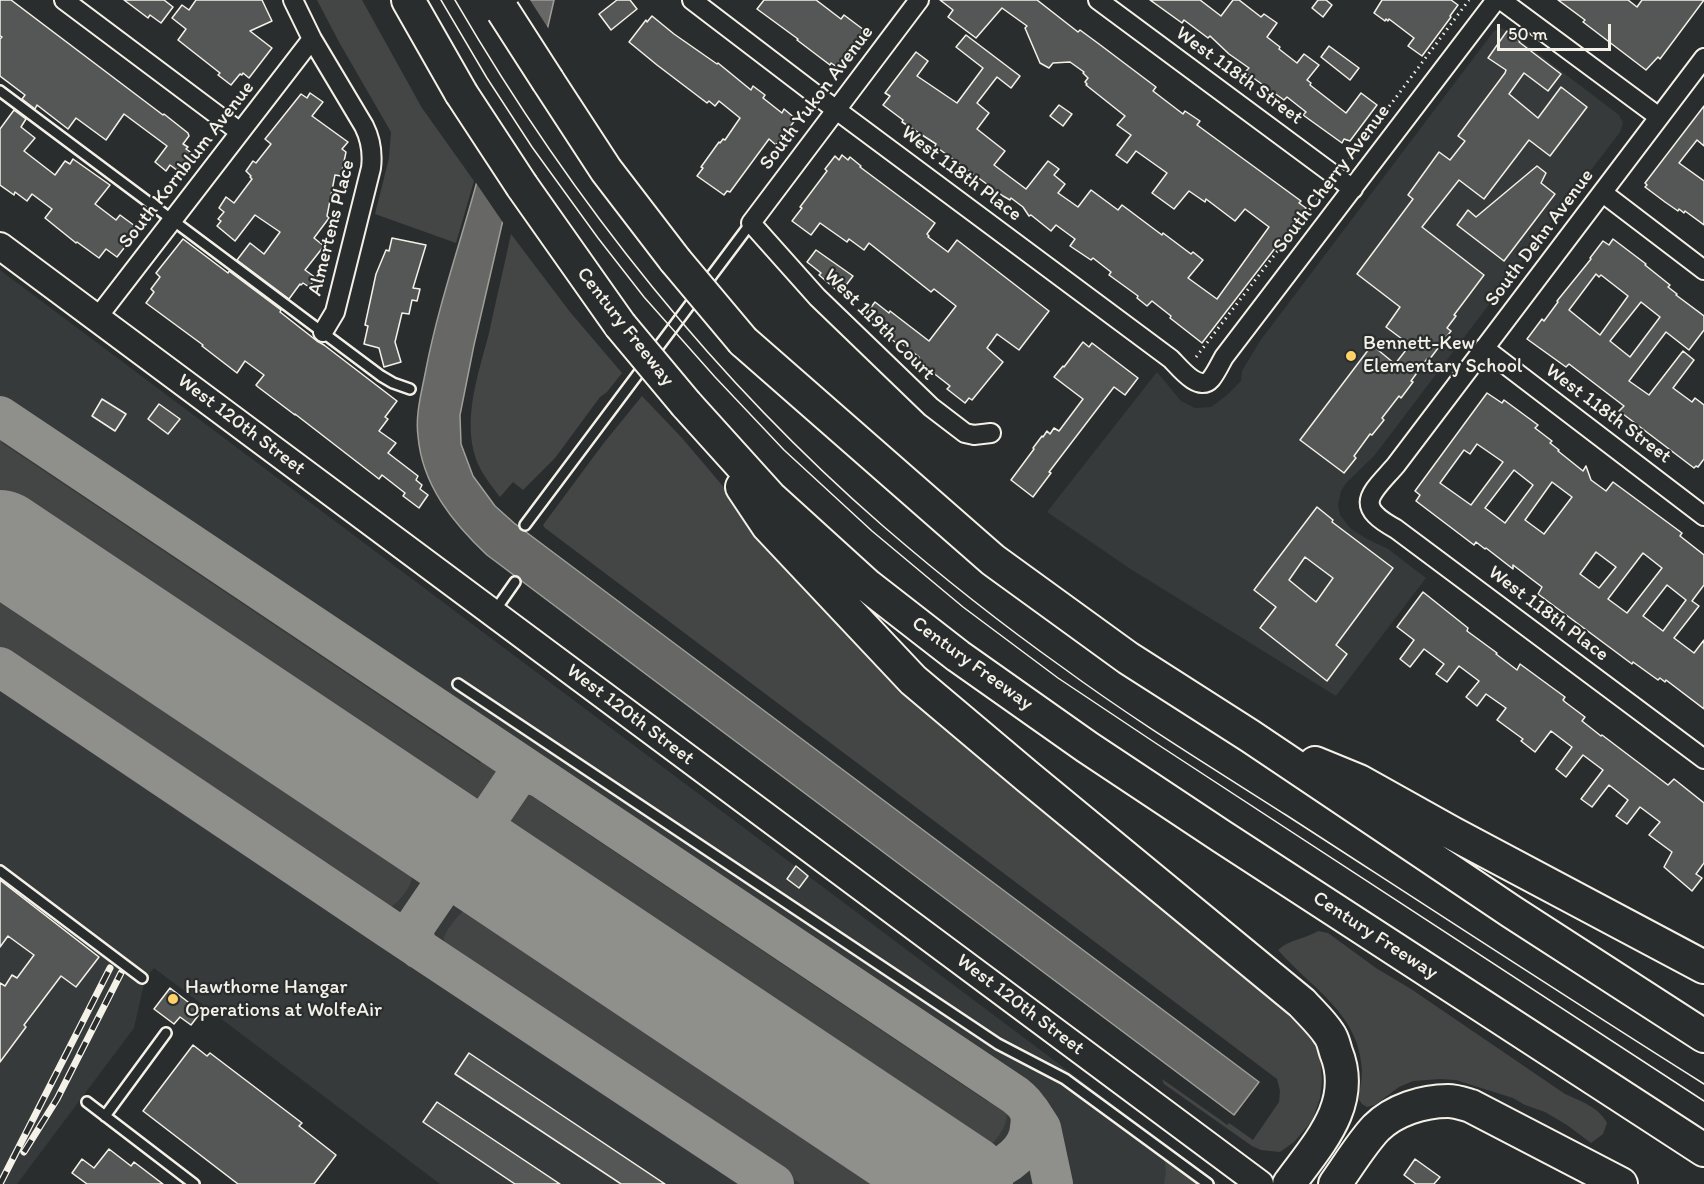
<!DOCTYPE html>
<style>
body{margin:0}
#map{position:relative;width:1704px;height:1184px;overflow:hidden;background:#2a2d2e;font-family:Itim,sans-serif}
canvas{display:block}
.scale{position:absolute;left:1497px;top:24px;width:114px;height:27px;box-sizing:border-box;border:3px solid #f4f1e8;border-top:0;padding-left:8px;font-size:18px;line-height:21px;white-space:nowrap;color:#f4f1e8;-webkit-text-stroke:4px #2a2d2e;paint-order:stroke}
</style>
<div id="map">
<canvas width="1704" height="1184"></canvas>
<div class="scale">50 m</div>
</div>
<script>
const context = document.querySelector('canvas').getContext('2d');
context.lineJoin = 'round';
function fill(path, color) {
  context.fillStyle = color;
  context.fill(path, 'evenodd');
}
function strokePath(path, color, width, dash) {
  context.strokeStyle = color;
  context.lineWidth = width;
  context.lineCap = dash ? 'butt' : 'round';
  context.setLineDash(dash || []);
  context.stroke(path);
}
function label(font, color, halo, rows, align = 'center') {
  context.font = font + ' Itim,sans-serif';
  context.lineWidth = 4.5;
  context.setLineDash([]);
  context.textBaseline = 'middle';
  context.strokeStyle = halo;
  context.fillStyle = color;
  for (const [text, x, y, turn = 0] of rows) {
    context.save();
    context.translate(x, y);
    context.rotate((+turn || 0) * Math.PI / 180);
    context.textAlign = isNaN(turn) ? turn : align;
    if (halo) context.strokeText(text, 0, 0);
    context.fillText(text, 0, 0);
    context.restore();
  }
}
fill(new Path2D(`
 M1501,28L1510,32L1619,115L1623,123L1620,132L1374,456L1346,483L1341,491L1338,505L1340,515L1350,528L1367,539L1388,549L1426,578L1336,696L1129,568L1047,512L1157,372L1181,401L1195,408L1211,407L1226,396L1241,381L1242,371L1260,341L1494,31Z
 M0,270L1219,1184H440L154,968L145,979L134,1028L17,1184H0Z`), '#373a3a');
fill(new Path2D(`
 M317,0H362L422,108L474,181L456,243L375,214L389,158L391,132L339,42Z
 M511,234L570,312L622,373L607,392L600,397L555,458L523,490L513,482L500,497C491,485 481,473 476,459C462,418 479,372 489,333C496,300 504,267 511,234Z
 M642,396L682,438L794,570L1259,986L1307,1034L1320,1054L1322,1080L1320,1098L1312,1121L1294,1142L1280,1152L1261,1150L1252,1146L1164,1084L1162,1079L1222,1121L1227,1125L1229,1123L1253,1140L1279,1102L1280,1091L1277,1079L545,528L543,525L603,444Z
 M0,436L2,437V443L480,763L484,758C488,762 495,767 496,773C498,781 485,802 479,807C475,810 470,810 465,811L462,808L465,802L0,490Z
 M0,594L405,865L412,873C414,884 400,901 391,907L379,904L0,650Z
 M528,793L541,796L546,799L543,804L988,1102L992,1098C997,1102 1004,1105 1006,1111C1010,1122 998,1138 990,1146C987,1149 982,1150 977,1152L962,1144L966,1137L514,834L508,842C504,838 499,832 500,825C501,814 518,797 528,793Z
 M465,910L474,911L479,914L883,1184H801L447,948C446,944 444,942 444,938C445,931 459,914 465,910Z
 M1318,931L1328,933L1376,968L1411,989L1565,1094C1580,1101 1599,1107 1607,1123L1603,1134L1591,1143L1567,1125L1545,1112L1525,1105L1513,1098L1456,1080L1440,1079L1413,1081L1399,1087L1375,1105L1367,1107L1362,1104L1358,1098C1360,1089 1362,1080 1362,1070C1359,1013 1312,989 1278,950C1290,939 1305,939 1318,931Z
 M1164,1157L1200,1184H1164L1166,1171Z`), '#444645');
const water = new Path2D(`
 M519,0H554L474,345L460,415L461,444L473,476L495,506L514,523L1259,1082L1234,1115L487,555C453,523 422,485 418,436C415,414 422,391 426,369C438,307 459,247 476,185C493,124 505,62 519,0Z`);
fill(water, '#676866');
strokePath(water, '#9f9f9a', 1.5);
fill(new Path2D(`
 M516,0H530L550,31L506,227L474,180Z`), '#2a2d2e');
strokePath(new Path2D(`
 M0,416L1015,1095C1020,1099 1025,1103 1028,1109C1031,1114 1031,1121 1030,1127C1029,1150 1006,1168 984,1173C969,1176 953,1174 939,1168L956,1184
 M0,667L388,928L774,1184
 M434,831C449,852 456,867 440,890
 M446,881C461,865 475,866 495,872
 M419,949L413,935L415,926L513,782C522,773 530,773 541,778
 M1030,1111L1041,1128L1053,1184`), '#8f8f8b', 40);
strokePath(new Path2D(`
 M0,541L962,1184`), '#8f8f8b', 102);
const building = new Path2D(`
 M0,0H11L163,115L164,114L188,133L189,136L183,144L188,147L186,149L196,156L184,172L179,169L178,171L170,165L166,171L155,162L167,146L124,114L106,140L76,118L68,129L37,105L35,109L22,99L25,95L0,76V39L2,37L0,36Z
 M124,0H164L173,7L161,23L150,15L148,18Z
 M196,0H262L272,21L250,31L272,48L249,78L243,73L242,75L240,74L231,85L218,75L220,73L178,40L186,29L172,18L182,5L189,10Z
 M617,0H630L637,9L611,30L599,14Z
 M764,0H816L841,19L844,15L864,30L837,67L831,63L830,65L797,40L798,39L757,9Z
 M940,0H1037L1078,32L1080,30L1099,44L1156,87L1153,91L1183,114L1185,111L1200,121L1197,125L1301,201L1299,203L1306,208L1202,343L1170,318L1171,316L1152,301L1147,306L1137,298L1138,296L1109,275L1111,272L1093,258L1091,260L1070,246L1075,239L1056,225L1051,231L1031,215L1029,216L1023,207L1011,198L1010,200L1003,196L935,146L936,144L902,122L903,120L883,105L890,96L885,93L916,52L928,61L917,76L957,103L983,68L956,47L966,35L1020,76L1011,88L997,77L977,103L989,113L977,129L1005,151L994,165L1026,189L1048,161L1059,169L1054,175L1065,184L1058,193L1078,207L1091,190L1118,210L1122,205L1162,235L1163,233L1191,254L1193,252L1203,260L1188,278L1217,299L1269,227L1245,209L1235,221L1206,199L1205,202L1189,191L1174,209L1152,193L1167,173L1136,151L1127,163L1116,155L1131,135L1117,125L1125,116L1086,85L1087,84L1085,82L1088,78L1083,73L1084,72L1070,62L1053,63L1049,68L1040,63L1025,28L1027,26L1002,8L976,38L948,17L953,10Z
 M1150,0H1200L1221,16L1233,0H1239L1261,17L1264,14L1277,23L1267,37L1280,47L1279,49L1297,63L1304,54L1319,65L1307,80L1311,83L1310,85L1346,113L1361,93L1377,105L1350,141L1344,139L1342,143L1303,115L1306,112L1287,97L1284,100L1245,72L1249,68L1229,54L1210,36L1208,38L1184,20L1182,23Z
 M1318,0H1326L1332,5L1323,17L1312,8Z
 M1382,0H1451L1458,5L1450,16L1451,17L1422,56L1408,46L1414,38L1389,19L1388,21L1386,19L1385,21L1374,13Z
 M1558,0H1628L1637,7L1642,0H1704L1660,59L1658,57L1646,70L1583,22L1585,20Z
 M652,16L674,34L717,64L718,63L751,90L753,86L765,95L763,98L782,113L784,109L796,119L776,145L769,139L730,192L727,191L724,195L697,176L703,168L701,167L719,142L720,143L723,139L725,140L740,118L719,101L715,106L709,101L707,103L657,65L629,42L646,20L647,22Z
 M1507,31L1520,41L1519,42L1561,74L1548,91L1524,73L1509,94L1538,118L1561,87L1587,107L1550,156L1529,140L1484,199L1459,180L1422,227L1484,275L1454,315L1456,316L1447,328L1451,331L1429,360L1427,359L1411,381L1413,382L1401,398L1399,396L1382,418L1384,420L1372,435L1370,434L1354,456L1356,458L1344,473L1300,440L1372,345L1395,364L1410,345L1386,327L1400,307L1357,274L1413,199L1408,195L1439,152L1450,160L1465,141L1458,136L1505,73L1506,70L1488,58Z
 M1329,46L1359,68L1350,80L1321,57Z
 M310,93L323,102L312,116L348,142L342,149L346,152L341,176L335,175L327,216L329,218L314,238L324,246L305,270L316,278L309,287L303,283L301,285L300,284L289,299L237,260L250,243L264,254L280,232L255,215L235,241L217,226L221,221L218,219L224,212L219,208L226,197L234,203L252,179L250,177L251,176L246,171L253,161L256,163L271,144L265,139L301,94L307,98Z
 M1059,105L1072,114L1063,126L1050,116Z
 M1704,106V146L1697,140L1679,163L1704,181V225L1685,211L1684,213L1679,209L1678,211L1665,202L1645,187L1647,185L1645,183Z
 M14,110L26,119L21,127L35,138L24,151L55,175L65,161L70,164L73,159L110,185L95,204L116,220L120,215L139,229L117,257L106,249L99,258L77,242L76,243L45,218L52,209L32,194L27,201L15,192L14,195L0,185V129Z
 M842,155L848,160L850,157L861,166L860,167L935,223L927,234L929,236L928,237L948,252L957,240L1049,311L1019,350L997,334L987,348L1003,362L972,400L969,398L965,403L947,389L950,386L927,368L928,367L918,359L919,357L901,343L899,345L887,336L888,334L878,327L880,325L866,314L875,302L889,313L890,311L929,341L956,306L934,289L931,292L869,243L864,250L849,239L847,242L820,223L811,235L792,221L802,208L800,207L827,171L825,169L835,156L839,160Z
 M1537,166L1546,173L1541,183L1555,194L1504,261L1457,225L1468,210L1476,217Z
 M392,238L426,245L413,288L420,289L417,301L412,300L409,314L402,313L395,342L401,362L384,367L379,348L364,344L368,326L365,325L376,274L386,250L389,251Z
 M183,239L228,273L229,271L281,310L280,312L317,341L324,345L397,401L385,417L388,419L379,431L396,443L388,453L418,476L416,480L422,485L420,489L428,495L419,508L403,496L405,493L382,475L379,479L295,414V415L258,387L256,385L264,375L245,361L237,373L202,346L203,345L146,303L154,292L151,289L160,277L156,273Z
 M1613,239L1646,264L1645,265L1670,285L1668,287L1677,294L1676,295L1704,316V330L1689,350L1666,332L1629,381L1649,395L1683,351L1694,360L1673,388L1692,402L1695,398L1704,405V459L1698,467L1696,466L1694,468L1619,411L1624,406L1569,364L1566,367L1527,339L1542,319L1544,321L1558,302L1557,301L1591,259L1590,258L1603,241L1609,245ZM1596,274L1599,277L1601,275L1628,296L1600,335L1569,310ZM1641,302L1660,317L1630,357L1610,341Z
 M816,250L853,276L840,293L819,275L821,273L807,262Z
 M1083,342L1089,347L1092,343L1138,378L1125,395L1114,387L1049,472L1051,473L1033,497L1011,480L1034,449L1033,448L1042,436L1043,437L1047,431L1050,434L1054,428L1059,431L1083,399L1054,377L1063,366L1064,367Z
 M1487,393L1502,403L1504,400L1538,425L1535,428L1552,441L1550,443L1559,450L1558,451L1583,471L1586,466L1591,480L1606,491L1613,482L1682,533L1680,536L1704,555V585L1692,601L1699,606L1674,638L1694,653L1704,640V709L1666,680L1665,682L1660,678L1658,680L1633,662L1632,664L1538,594L1542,587L1513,565V569L1486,548L1485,549L1476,542L1474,545L1416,501L1420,495L1415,491ZM1477,444L1503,462L1471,505L1440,483L1464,450L1470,454ZM1514,470L1533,485L1505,523L1485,508ZM1552,482L1572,497L1544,534L1525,520ZM1596,552L1616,567L1599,588L1580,574ZM1643,553L1662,568L1627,613L1608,599ZM1667,585L1686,600L1663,631L1643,616Z
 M102,399L126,414L115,431L92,416Z
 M159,404L180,419L168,434L148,419Z
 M1317,507L1333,520L1332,522L1393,568L1336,645L1347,654L1327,681L1260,628L1276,607L1254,590ZM1305,557L1333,578L1316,602L1289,580Z
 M1423,592L1468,628L1467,631L1497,653L1496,654L1517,670L1520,664L1565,697L1563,700L1565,702L1585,717L1582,721L1601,736L1602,735L1668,785L1674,779L1704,803V863L1696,874L1702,878L1692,891L1664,867L1672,852L1649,835L1660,822L1640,807L1627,824L1616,816L1628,800L1609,785L1592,807L1581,799L1603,770L1583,755L1566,777L1556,769L1572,747L1551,731L1535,752L1521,741L1523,739L1497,720L1506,708L1486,694L1477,706L1466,697L1479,681L1459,666L1447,682L1436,674L1444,664L1424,649L1410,667L1400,659L1414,640L1397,627Z
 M796,866L808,876L799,888L787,879Z
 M0,880L99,957L76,987L61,976L24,1025L26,1027L0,1062V983L5,986L12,975L17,978L34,955L8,936L0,947Z
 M170,988L201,1012L191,1025L180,1017L174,1024L154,1009Z
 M193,1045L207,1056L210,1053L302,1123L299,1126L336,1155L314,1184H238L143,1111Z
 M469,1053L665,1184H621L455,1074Z
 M437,1102L560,1184H515L423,1122Z
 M109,1149L131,1166L134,1162L163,1184H87L72,1173L82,1159L94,1168Z
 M1415,1159L1440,1177L1434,1184H1416L1404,1175Z`);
fill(building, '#555756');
strokePath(building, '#f4f1e8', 1.5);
const service = new Path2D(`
 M0,91L381,376L393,383L410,389
 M525,525L751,223
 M494,612L515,582
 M458,684L998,1044L1065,1079L1208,1184
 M0,871L142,978
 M87,1102L194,1184
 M105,1116L166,1033`);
const minor = new Path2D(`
 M64,0L240,132
 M293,0L312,39L364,126C371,140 373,152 371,168L335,312L323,332
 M692,0L819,97L1171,359C1179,367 1199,393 1211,379C1216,373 1220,364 1224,357L1496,0
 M919,0L751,223L817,297L931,407L965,433L974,435L991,433
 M1098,0L1353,189
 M1501,0L1659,117
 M1704,58L1396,465C1371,494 1352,505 1396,529L1704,759
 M1603,193L1704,270
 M97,318L312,39
 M1484,348L1704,516`);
const secondary = new Path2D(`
 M0,246L1260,1184`);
const motorway = new Path2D(`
 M408,0L461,93
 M548,81L606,170L675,260
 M522,186L620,325
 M743,341L993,560L1128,658L1250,736L1512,912L1704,1036
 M686,404L770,497L868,586L958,656L1087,747L1221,836L1704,1150
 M742,487L768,526L913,680L1028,777L1302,1003C1311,1013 1322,1023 1329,1034C1333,1039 1334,1046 1336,1052C1357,1104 1318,1144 1289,1184
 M1315,763L1359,781L1452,833L1704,967
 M1335,1184C1348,1166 1361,1144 1376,1128C1394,1110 1423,1101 1448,1101C1456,1101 1464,1104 1471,1106L1621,1184`);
strokePath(service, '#f4f1e8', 14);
strokePath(minor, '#f4f1e8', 22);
strokePath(secondary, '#f4f1e8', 30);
strokePath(motorway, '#f4f1e8', 36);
strokePath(new Path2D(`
 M1346,164L1469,0
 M1196,357L1323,192L1326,191`), '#f4f1e8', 3, [1.5, 4.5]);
strokePath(service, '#2a2d2e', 9);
strokePath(minor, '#2a2d2e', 18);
strokePath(secondary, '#2a2d2e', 26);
strokePath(motorway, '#2a2d2e', 32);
strokePath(new Path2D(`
 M441,0L487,78L532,147L598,238L644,297L715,377L784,450L872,531L963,607L1058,678L1157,744L1704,1101
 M455,0C569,196 712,377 883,526C941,576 1000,623 1062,667C1134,720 1211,767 1286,815C1425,905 1564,996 1704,1084`), '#f4f1e8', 1.5);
const rail = new Path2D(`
 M24,1152L57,1099L121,973
 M0,1184L110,968`);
strokePath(rail, '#f4f1e8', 7);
strokePath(rail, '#2a2d2e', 4.5, [14]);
const motorwayBridge = new Path2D(`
 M503,11L548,81
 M461,93L522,186
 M675,260L743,341
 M620,325L686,404`);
strokePath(motorwayBridge, '#f4f1e8', 36, []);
strokePath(motorwayBridge, '#2a2d2e', 32);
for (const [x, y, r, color] of [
 [1351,356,6,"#ffd166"],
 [173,999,6,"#ffd166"]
]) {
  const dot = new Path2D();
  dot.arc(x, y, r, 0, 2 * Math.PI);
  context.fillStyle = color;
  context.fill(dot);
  strokePath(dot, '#2a2d2e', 2);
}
label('20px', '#f4f1e8', '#2a2d2e', [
 ["West 118th Street",1239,76,36],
 ["South Yukon Avenue",817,98,-53],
 ["South Kornblum Avenue",187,165,-52],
 ["West 118th Place",961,174,37],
 ["South Cherry Avenue",1332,179,-53],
 ["Almertens Place",332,228,-76],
 ["South Dehn Avenue",1540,238,-53],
 ["West 119th Court",879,325,45],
 ["Century Freeway",625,327,52],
 ["West 118th Street",1608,414,37],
 ["West 120th Street",241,425,37],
 ["West 118th Place",1548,614,37],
 ["Century Freeway",972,664,36],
 ["West 120th Street",630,715,37],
 ["Century Freeway",1375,936,33],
 ["West 120th Street",1020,1005,37]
]);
label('20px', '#f4f1e8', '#2a2d2e', [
 ["Bennett-Kew",1363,344],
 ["Elementary School",1363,367],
 ["Hawthorne Hangar",185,988],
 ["Operations at WolfeAir",185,1011]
], 'left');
</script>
